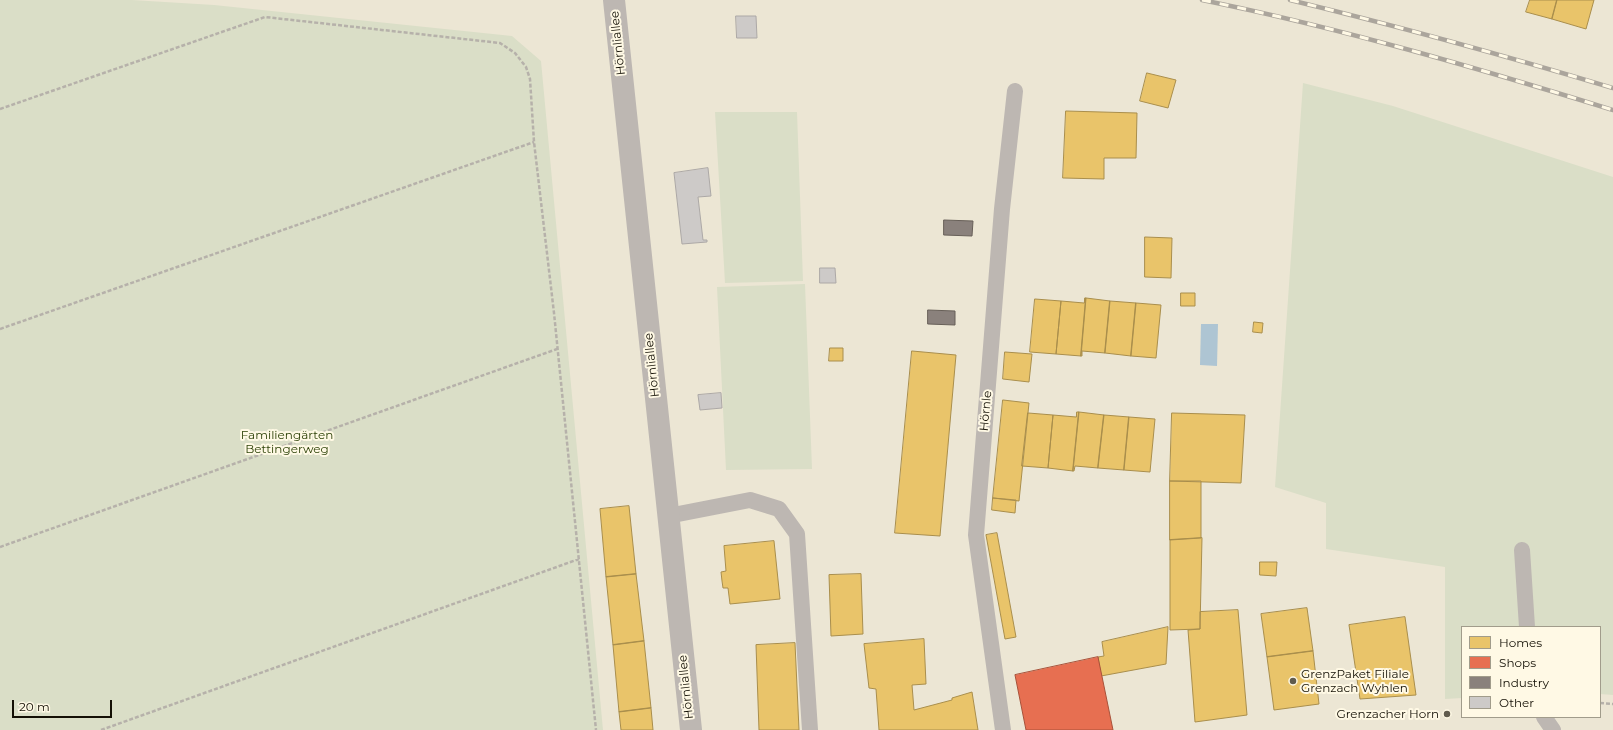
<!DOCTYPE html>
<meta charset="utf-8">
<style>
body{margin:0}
#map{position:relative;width:1613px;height:730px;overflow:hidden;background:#ece6d4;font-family:Montserrat,sans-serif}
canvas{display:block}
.legend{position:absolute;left:1461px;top:626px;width:140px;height:92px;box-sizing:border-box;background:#fff9e5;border:1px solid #a19c8b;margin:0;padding:5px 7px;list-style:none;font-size:12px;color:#141005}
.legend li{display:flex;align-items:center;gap:8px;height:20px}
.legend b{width:20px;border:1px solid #a19c8b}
.scale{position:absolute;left:12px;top:700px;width:100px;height:18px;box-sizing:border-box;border:2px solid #141005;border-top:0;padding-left:5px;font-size:12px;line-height:14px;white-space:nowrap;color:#141005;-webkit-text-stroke:3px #fff9e5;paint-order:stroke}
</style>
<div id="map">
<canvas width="1613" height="730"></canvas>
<ul class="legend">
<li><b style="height:11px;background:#e9c46a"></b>Homes</li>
<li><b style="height:11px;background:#e76f51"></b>Shops</li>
<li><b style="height:11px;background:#8a817c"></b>Industry</li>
<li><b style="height:11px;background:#cdcac8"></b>Other</li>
</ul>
<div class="scale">20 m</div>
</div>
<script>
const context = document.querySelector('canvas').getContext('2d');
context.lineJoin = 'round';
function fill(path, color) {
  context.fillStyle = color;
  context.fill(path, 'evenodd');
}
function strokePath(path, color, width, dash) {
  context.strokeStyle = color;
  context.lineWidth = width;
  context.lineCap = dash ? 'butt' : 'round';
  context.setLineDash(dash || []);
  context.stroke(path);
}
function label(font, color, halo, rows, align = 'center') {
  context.font = font + ' Montserrat,sans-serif';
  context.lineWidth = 4;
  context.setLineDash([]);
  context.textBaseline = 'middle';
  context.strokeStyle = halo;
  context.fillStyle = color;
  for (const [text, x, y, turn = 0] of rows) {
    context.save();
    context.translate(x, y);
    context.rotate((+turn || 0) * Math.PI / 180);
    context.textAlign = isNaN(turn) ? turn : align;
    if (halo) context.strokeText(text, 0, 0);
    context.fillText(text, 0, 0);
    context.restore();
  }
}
fill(new Path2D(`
 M0,0H132L214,5L512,36L541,61L603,730H0Z
 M1303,83L1393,106L1613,177V695L1600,694V627H1462V698L1445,699V567L1326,549V503L1275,487Z
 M715,112H797L803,281L725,283Z
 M805,284L812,469L726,470L717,287Z`), '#dadec7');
fill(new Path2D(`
 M1201,324H1218L1217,366L1200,365Z`), '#aec5d3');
const homes = new Path2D(`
 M1530,0H1557L1552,19L1526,12Z
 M1557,0H1594L1586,29L1552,19Z
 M1147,73L1176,80L1168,108L1140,101Z
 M1066,111L1137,113L1136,158H1104V179L1063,178Z
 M1145,237L1172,238L1171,278L1145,277Z
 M1181,293H1195V306H1181Z
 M1085,298H1086L1081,356L1056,354L1061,301L1084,303Z
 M1086,298L1110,301L1105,353L1082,351V356H1081Z
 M1035,299L1061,301L1056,354L1030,352Z
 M1110,301L1136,303L1131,356L1105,353Z
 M1136,303L1161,305L1156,358L1131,356Z
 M1254,322L1263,323L1262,333L1253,332Z
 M830,348H843V361H829Z
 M912,351L956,355L940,536L895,533Z
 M1005,352L1032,354L1029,382L1003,379Z
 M1003,400L1029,403L1019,501L993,498Z
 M1077,412H1079L1073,471L1048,468L1053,415L1076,417Z
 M1079,412L1104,415L1098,468L1075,466L1074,471H1073Z
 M1028,413L1053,415L1048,468L1022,466Z
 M1172,413L1245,415L1241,483L1170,481Z
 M1104,415L1129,417L1124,470L1098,468Z
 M1129,417L1155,419L1150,472L1124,470Z
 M1170,481H1201V538L1170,540Z
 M993,498L1016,500L1015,513L992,510Z
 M629,506L636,574L606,577L600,509Z
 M997,533L1016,637L1005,639L986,535Z
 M1202,538L1200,629L1170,630V540Z
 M774,541L780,599L730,604L728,588H723L722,581L721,572L726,571L724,546Z
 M1260,562H1277L1276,576L1260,575Z
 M636,574L644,641L613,645L606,577Z
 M861,574L863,634L831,636L829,575Z
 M1307,608L1313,651L1267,657L1261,614Z
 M1238,610L1247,715L1195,722L1188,630L1200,629V612Z
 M1405,617L1416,695L1360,699L1349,625Z
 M1168,627L1166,664L1101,676L1098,657L1104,656L1102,642Z
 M924,639L926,684L912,685L914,710L952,700V698L972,692L978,730H879L876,689L869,688L864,644Z
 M644,641L651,708L619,712L613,645Z
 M795,643L799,730H759L756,645Z
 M1313,651L1319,704L1274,710L1267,657Z
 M651,708L653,730H621L619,712Z`);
fill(homes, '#e9c46a');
strokePath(homes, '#a98e4c', 1);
const shops = new Path2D(`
 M1098,657L1113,730H1026L1015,675Z`);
fill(shops, '#e76f51');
strokePath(shops, '#a8523a', 1);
const industry = new Path2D(`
 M944,220L973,221L972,236L944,235Z
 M928,310L955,311V325L928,324Z`);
fill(industry, '#8a817c');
strokePath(industry, '#675f58', 1);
const building = new Path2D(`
 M736,16H756L757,38H737Z
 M708,168L711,196L698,197L703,240H707V242L682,244L674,173Z
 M820,268H835L836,283H820Z
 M721,393L722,408L700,410L698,395Z`);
fill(building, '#cdcac8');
strokePath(building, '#aca8a6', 1);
strokePath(new Path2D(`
 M0,109L265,17L500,43L515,53L526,67L530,79L534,142L554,313L596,730
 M0,329L534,142
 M0,547L557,349
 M1600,703L1613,704
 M101,730L579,559`), '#b6b1aa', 2.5, [4, 2]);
strokePath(new Path2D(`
 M668,516L750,500L779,509L797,534L810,730
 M1522,550L1527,627
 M1544,717L1553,730
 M1003,730L976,535L1002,209L1015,91`), '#bdb7b2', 16);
strokePath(new Path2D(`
 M614,0L691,730`), '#bdb7b2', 22);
const rail = new Path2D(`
 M1202,0C1341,28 1477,68 1613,110
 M1290,0C1398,26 1506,56 1613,88`);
strokePath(rail, '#aba59c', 4.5);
strokePath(rail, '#fff9e5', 3, [9]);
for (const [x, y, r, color] of [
 [1293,681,4,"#605b4d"],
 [1447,714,4,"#605b4d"]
]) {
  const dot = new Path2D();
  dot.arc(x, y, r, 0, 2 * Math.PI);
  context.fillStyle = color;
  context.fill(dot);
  strokePath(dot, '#fff9e5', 1.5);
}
label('12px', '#141005', '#fff9e5', [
 ["Hörnliallee",618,43,-96],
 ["Hörnliallee",652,365,-96],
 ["Hörnle",986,411,-85],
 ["Hörnliallee",686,687,-96]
]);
label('12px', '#2d4207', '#fff9e5', [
 ["Familiengärten",287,435],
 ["Bettingerweg",287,449]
]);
label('12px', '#141005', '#fff9e5', [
 ["GrenzPaket Filiale",1301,674],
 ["Grenzach Wyhlen",1301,688],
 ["Grenzacher Horn",1439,714,"right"]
], 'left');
</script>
